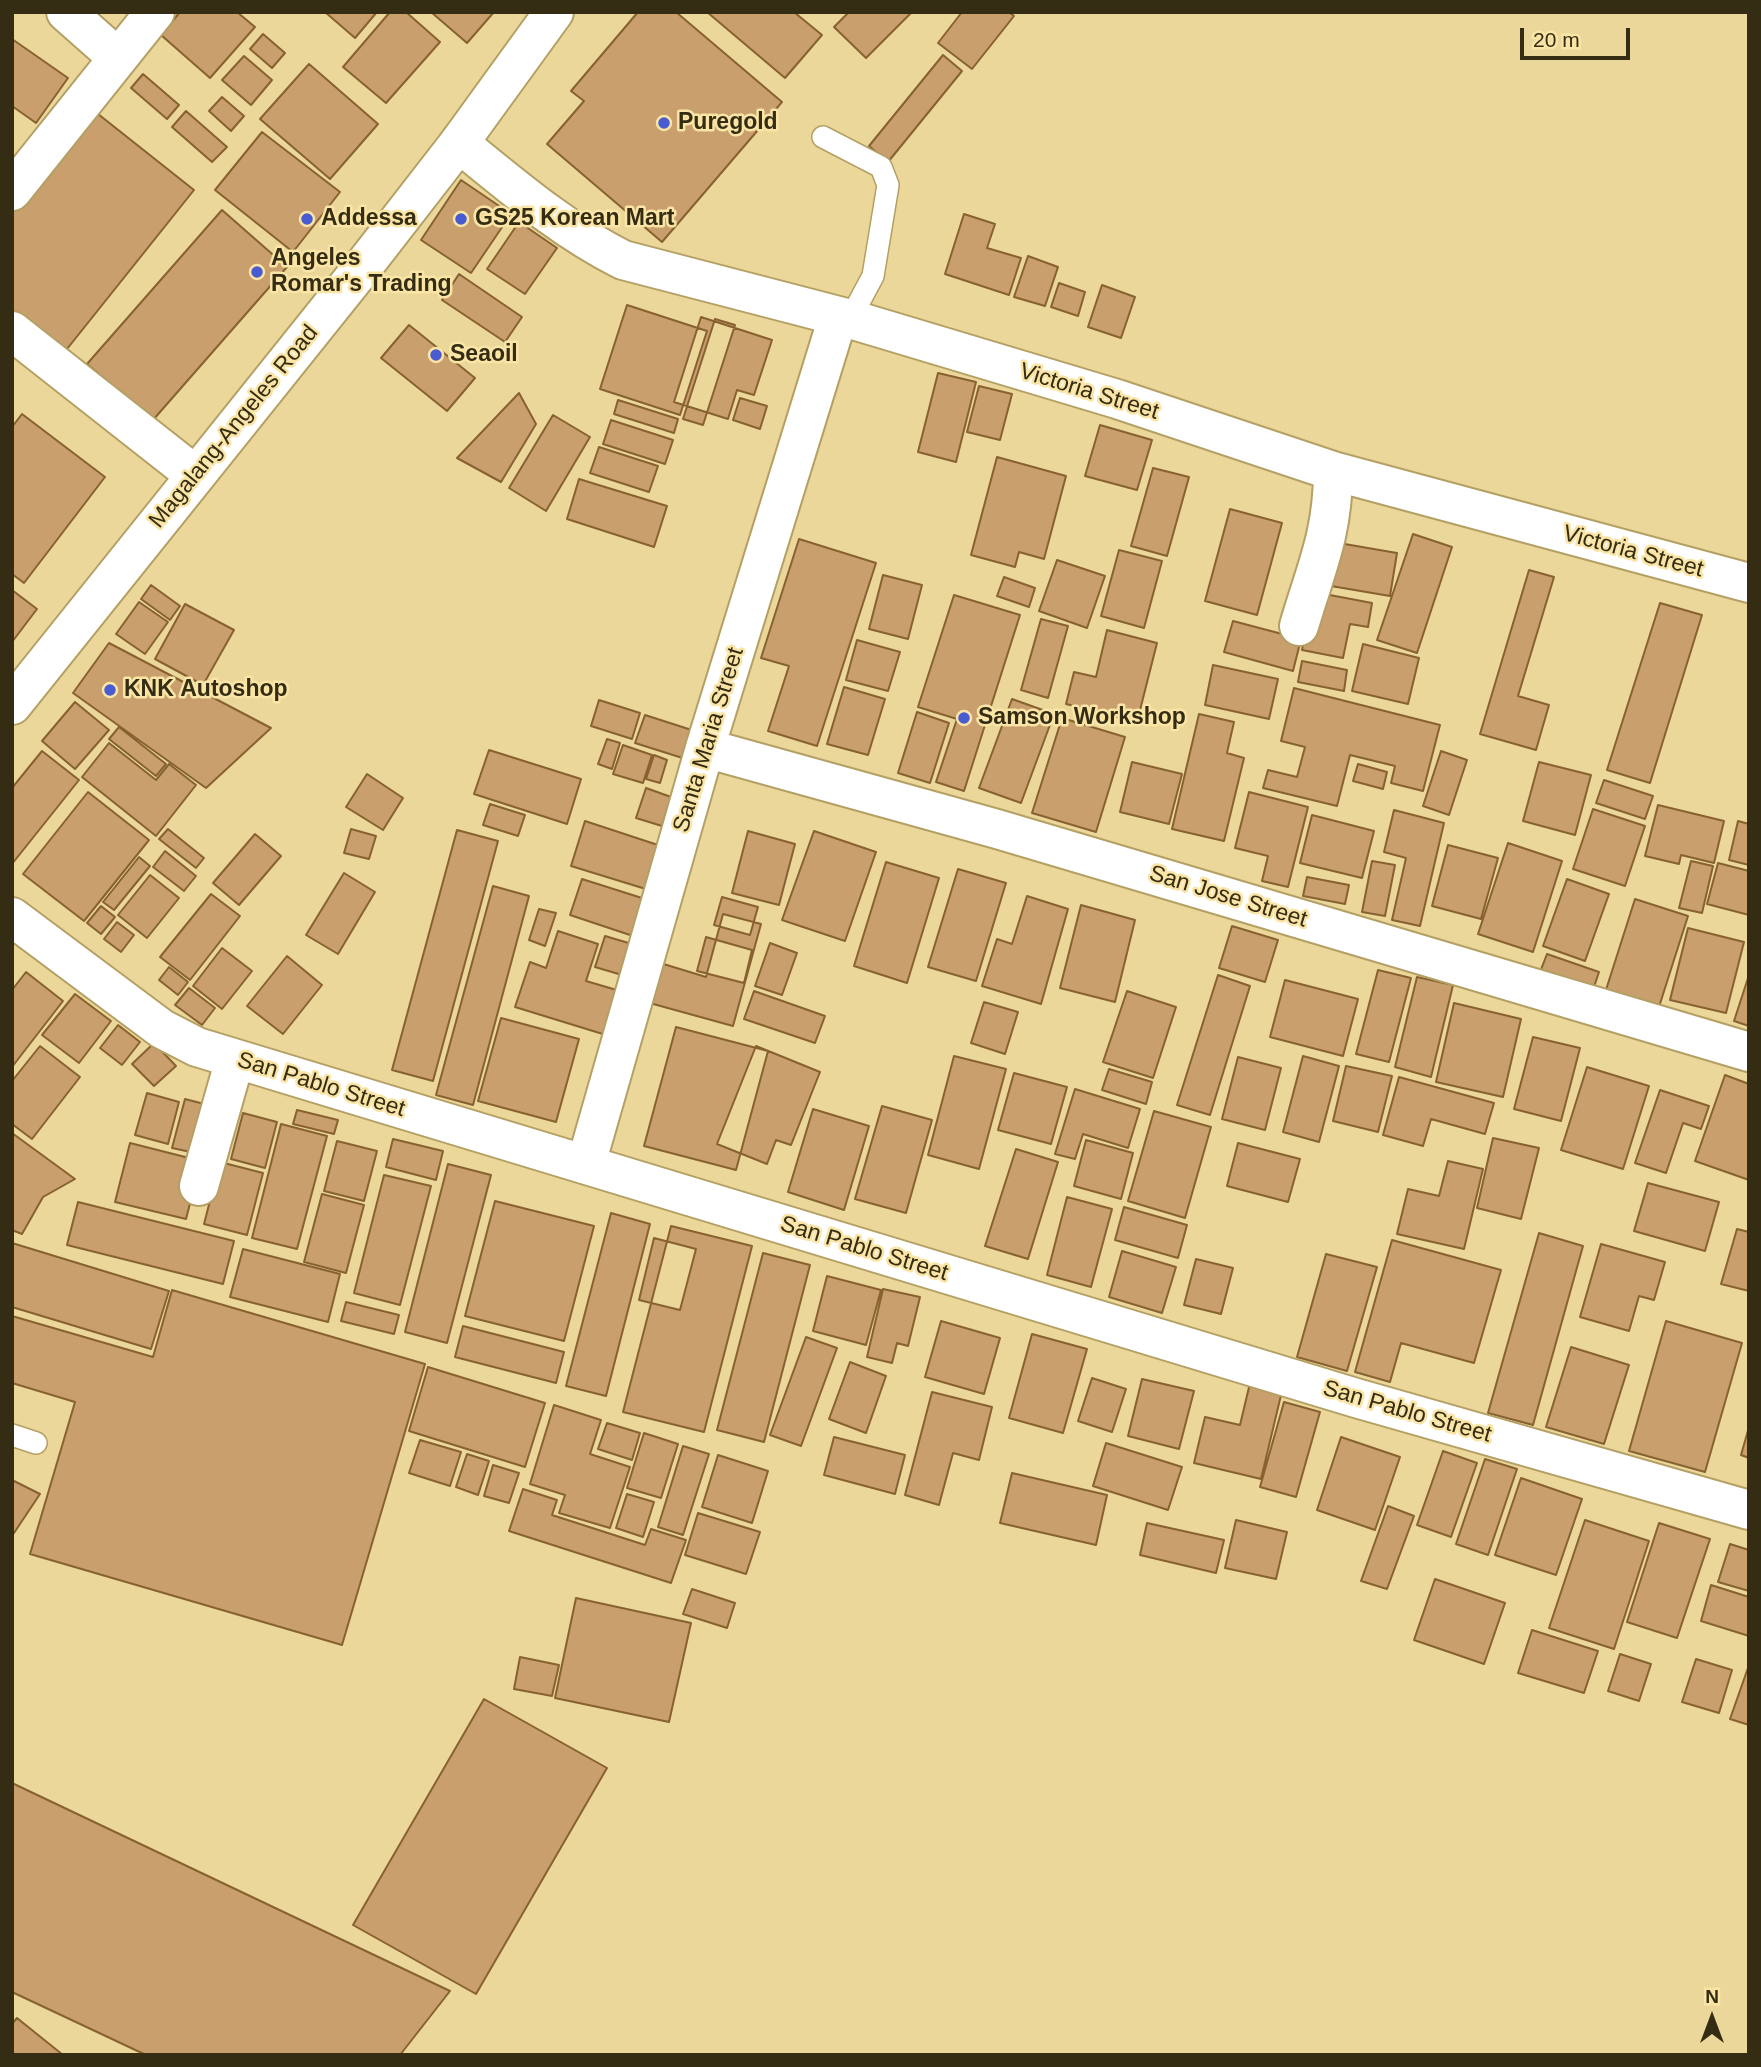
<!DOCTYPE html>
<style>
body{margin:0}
#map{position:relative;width:1761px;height:2067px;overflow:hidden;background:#ecd79a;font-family:Helvetica,sans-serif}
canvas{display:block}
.frame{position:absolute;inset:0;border:14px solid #342c13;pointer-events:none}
.north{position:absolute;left:1677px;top:1983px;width:70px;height:70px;-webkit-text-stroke:5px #fae5a6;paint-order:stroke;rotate:0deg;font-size:19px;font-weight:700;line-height:28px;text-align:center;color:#342c13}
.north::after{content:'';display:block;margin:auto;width:24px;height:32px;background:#342c13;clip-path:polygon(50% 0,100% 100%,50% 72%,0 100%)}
.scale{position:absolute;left:1520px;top:28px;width:110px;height:32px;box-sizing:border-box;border:4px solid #342c13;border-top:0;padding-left:9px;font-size:21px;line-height:24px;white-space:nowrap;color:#342c13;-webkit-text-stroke:5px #fae5a6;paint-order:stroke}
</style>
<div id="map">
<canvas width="1761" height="2067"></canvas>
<div class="frame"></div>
<div class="north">N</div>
<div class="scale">20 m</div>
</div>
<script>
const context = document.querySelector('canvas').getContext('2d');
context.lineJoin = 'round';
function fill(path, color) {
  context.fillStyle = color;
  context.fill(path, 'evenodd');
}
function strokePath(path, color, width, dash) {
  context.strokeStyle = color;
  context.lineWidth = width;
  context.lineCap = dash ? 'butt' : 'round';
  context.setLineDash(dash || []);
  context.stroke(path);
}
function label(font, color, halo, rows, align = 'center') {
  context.font = font + ' Helvetica,sans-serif';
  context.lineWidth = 5;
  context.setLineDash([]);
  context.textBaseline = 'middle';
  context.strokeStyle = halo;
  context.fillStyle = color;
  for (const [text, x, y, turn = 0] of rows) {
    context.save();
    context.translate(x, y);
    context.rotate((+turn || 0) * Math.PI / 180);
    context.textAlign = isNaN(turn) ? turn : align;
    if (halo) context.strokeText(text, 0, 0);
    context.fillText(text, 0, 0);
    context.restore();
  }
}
const building = new Path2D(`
 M180,12H237L255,27L210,78L161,35Z
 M325,12H377L355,38Z
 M390,12H406L440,42L386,103L343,67Z
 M431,12H494L467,43Z
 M638,12H676L782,102L662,242L547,144L584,101L571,91Z
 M707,12H794L822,35L785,78Z
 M849,12H912L866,58L834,27Z
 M962,12H1009L1014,16L972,69L938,43Z
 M263,34L285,53L272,68L250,49Z
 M12,39L68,78L36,123L12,106Z
 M943,55L962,71L888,162L869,146Z
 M244,56L272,80L251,105L222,80Z
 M309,64L378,124L330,179L260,119Z
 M143,74L179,105L167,119L131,88Z
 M222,97L244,116L231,131L209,111Z
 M93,110L194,190L63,354L12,314V210Z
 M186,111L227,147L212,162L172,127Z
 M262,132L340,192L293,252L215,190Z
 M461,180L511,214L471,273L421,240Z
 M222,210L287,267L153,420L87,364Z
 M964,214L995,224L987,248L1021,258L1009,295L945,274Z
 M519,222L557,248L525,294L487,269Z
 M1028,256L1058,267L1045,306L1014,297Z
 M459,274L522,317L505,342L442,300Z
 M1059,283L1085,292L1078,316L1051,307Z
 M1102,285L1135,297L1121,338L1088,327Z
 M627,305L707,331L680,415L600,389Z
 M701,317L772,340L754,395L737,390L728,419L674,402Z
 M715,319L735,325L703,425L683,419Z
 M409,325L475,378L447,411L381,358Z
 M938,373L976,382L956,462L918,452Z
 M979,386L1012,394L1000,440L967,432Z
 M519,393L536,424L501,482L457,458Z
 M740,398L767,406L760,429L733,420Z
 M618,400L678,419L674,433L614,414Z
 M22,414L105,477L24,583L12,574V427Z
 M553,415L590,437L546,511L509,488Z
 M611,420L673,440L665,464L603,444Z
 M1100,425L1152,440L1137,490L1085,476Z
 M599,447L658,466L649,492L590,473Z
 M997,457L1066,476L1044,559L1019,552L1015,567L971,555Z
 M1153,468L1189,477L1167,556L1131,546Z
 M579,479L667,506L654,547L567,519Z
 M1230,509L1282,523L1257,615L1205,601Z
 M1413,534L1452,547L1417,653L1377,640Z
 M799,539L876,563L817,746L768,731L789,666L761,658Z
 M1333,542L1397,553L1390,596L1325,585Z
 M1119,550L1162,561L1144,628L1101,616Z
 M1057,560L1105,576L1087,628L1039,611Z
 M1529,570L1554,577L1518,696L1549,705L1536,750L1480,734Z
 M883,575L922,585L908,639L869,629Z
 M1004,577L1035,588L1029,607L997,596Z
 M151,585L180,606L170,620L141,599Z
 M12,590L37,609L12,642Z
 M1314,592L1372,603L1368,627L1350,624L1343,658L1302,650Z
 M954,595L1020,615L964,791L936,782L957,719L918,707Z
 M139,602L168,622L145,654L116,634Z
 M1660,603L1702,615L1650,783L1607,770Z
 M185,604L234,630L203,685L155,659Z
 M1041,619L1068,626L1048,698L1021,690Z
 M1233,621L1301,639L1293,671L1224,652Z
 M1107,630L1157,643L1137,722L1066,704L1074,672L1096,677Z
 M857,640L900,652L888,691L846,680Z
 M109,643L271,728L206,788L73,693Z
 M1363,644L1419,658L1408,704L1352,691Z
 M1302,661L1347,670L1344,691L1298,682Z
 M1213,665L1278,679L1269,719L1205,705Z
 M844,687L885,699L868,755L827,744Z
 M1294,688L1440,725L1423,791L1391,783L1395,766L1350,755L1337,806L1263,788L1268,770L1297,777L1305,747L1281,741Z
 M1012,699L1054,714L1021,803L979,788Z
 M599,700L640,713L632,739L591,726Z
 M75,702L109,730L75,769L42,741Z
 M917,712L949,723L930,783L898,773Z
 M1199,714L1234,722L1227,753L1244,758L1224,841L1172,829Z
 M645,715L701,733L692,761L635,743Z
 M1062,718L1125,737L1096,832L1032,813Z
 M119,727L166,764L156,776L109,739Z
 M607,739L620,743L612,769L598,764Z
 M109,743L156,780L169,764L196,785L156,836L82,777Z
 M623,745L652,755L643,783L613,774Z
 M489,750L581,779L567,824L474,794Z
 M42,751L79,780L12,864V788Z
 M1441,751L1467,760L1449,815L1423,806Z
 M654,755L667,760L660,783L646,779Z
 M1132,762L1182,774L1169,824L1120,812Z
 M1539,762L1591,775L1575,835L1523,821Z
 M1358,764L1387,772L1383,789L1353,781Z
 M367,774L403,798L383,830L346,807Z
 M1604,780L1653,796L1645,819L1596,803Z
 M646,788L671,797L662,826L636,818Z
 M88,792L149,840L84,921L23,874Z
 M1249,792L1308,807L1288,887L1262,881L1268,856L1235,848Z
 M490,804L525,815L518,836L483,825Z
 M1658,805L1724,821L1714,863L1681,855L1679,864L1645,856Z
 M1593,809L1645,826L1625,886L1573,869Z
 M1394,810L1444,823L1420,926L1392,920L1406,858L1384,852Z
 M1312,815L1374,831L1362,878L1300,863Z
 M585,821L664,847L649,890L571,866Z
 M1738,821L1749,824V865L1729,860Z
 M168,829L204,858L196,868L159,839Z
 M351,829L376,836L369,859L344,853Z
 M457,830L498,841L433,1081L392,1070Z
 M748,831L795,844L779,905L732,893Z
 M814,831L876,852L845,941L782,920Z
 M255,834L281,856L239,905L213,883Z
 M1508,843L1562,861L1533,952L1478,934Z
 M1448,845L1498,858L1481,919L1432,906Z
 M165,851L196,876L184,891L153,867Z
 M139,857L150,866L114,910L103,902Z
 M1372,861L1395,865L1385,916L1362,912Z
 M1691,861L1713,866L1702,913L1679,908Z
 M886,862L939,878L907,983L854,966Z
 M1718,863L1749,871V915L1707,904Z
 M958,869L1006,883L976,981L928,967Z
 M344,873L375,892L338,954L306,935Z
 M150,875L179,898L147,938L118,915Z
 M1307,877L1349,885L1345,904L1303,896Z
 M582,879L645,899L633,936L570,915Z
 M1567,879L1609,894L1585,961L1543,946Z
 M493,886L529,896L473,1105L436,1095Z
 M211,894L240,916L190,980L160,957Z
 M1027,896L1068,909L1041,1004L982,986L997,939L1012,944Z
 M722,897L758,907L750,935L714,925Z
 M1635,899L1688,916L1658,1010L1605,993Z
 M1081,905L1135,920L1115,1002L1060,988Z
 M101,906L115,917L101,934L87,923Z
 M539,909L556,913L545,946L529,940Z
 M723,914L761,924L733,1026L646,1002L657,962L706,977Z
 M117,922L134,935L121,952L104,939Z
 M1232,926L1278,940L1265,982L1219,968Z
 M1688,928L1744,942L1726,1013L1670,1000Z
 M558,931L598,944L586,981L620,991L606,1035L515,1007L530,962L546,968Z
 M605,936L632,944L622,975L595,967Z
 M706,937L752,950L744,983L697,971Z
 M770,943L797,953L782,995L755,986Z
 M222,948L252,971L222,1009L193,986Z
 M1547,954L1599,972L1593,990L1540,972Z
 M287,956L322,985L283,1034L247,1006Z
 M169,967L188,982L178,995L159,980Z
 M1378,970L1411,978L1389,1062L1356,1054Z
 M26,972L63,1001L12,1067V990Z
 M1218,975L1250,986L1210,1115L1177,1105Z
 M1749,975V1026L1734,1021Z
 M1417,977L1453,985L1431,1077L1395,1067Z
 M1285,980L1358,999L1343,1056L1270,1037Z
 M189,988L215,1008L202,1025L175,1005Z
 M754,991L825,1016L815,1043L744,1019Z
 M1127,991L1176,1007L1153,1078L1103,1062Z
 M75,994L111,1021L79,1063L42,1035Z
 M984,1002L1018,1012L1005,1054L971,1043Z
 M1454,1003L1521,1019L1503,1097L1436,1082Z
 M501,1018L579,1039L556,1122L478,1101Z
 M118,1025L140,1042L122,1065L100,1048Z
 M676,1027L768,1051L736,1170L644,1146Z
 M1533,1037L1580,1048L1561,1121L1514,1109Z
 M154,1043L176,1066L154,1086L132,1064Z
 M40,1046L80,1077L32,1139L12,1124V1081Z
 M756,1046L820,1072L791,1145L776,1140L767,1164L717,1144Z
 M954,1056L1006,1069L979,1169L928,1155Z
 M1303,1056L1339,1066L1319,1142L1283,1132Z
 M1238,1057L1281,1068L1265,1130L1222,1119Z
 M1346,1066L1392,1076L1378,1132L1333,1121Z
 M1587,1067L1649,1086L1623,1169L1561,1150Z
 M1109,1069L1152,1082L1146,1104L1102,1090Z
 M1014,1073L1067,1087L1051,1144L998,1130Z
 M1725,1075L1749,1084V1180L1695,1161Z
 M1399,1077L1494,1103L1485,1134L1431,1119L1423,1146L1383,1135Z
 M1075,1089L1140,1109L1128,1148L1083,1134L1075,1159L1055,1154Z
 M1660,1090L1709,1106L1701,1129L1683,1123L1666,1173L1635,1163Z
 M147,1093L179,1102L168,1144L135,1135Z
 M185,1099L212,1106L200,1154L172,1148Z
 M882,1106L932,1120L906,1213L855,1199Z
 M813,1109L869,1126L844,1210L788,1192Z
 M297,1110L338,1120L334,1134L293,1124Z
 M1154,1111L1211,1127L1185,1218L1128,1201Z
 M243,1113L277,1122L265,1168L231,1159Z
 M281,1124L327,1136L297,1249L252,1238Z
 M12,1133L75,1179L43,1197L22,1234L12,1230Z
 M1493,1138L1539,1148L1521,1219L1477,1208Z
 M393,1139L443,1151L436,1180L386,1167Z
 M1086,1140L1133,1153L1121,1199L1074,1186Z
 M337,1141L377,1151L364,1201L324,1191Z
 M130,1143L201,1161L186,1219L115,1202Z
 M1238,1143L1300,1159L1288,1202L1227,1186Z
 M1016,1149L1058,1162L1028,1259L985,1246Z
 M1448,1161L1483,1169L1464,1249L1397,1234L1408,1189L1439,1196Z
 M220,1162L263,1173L247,1235L204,1224Z
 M448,1164L491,1175L447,1343L405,1332Z
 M384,1175L431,1186L400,1305L354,1293Z
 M1648,1183L1719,1202L1705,1251L1634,1231Z
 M322,1194L364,1205L346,1273L304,1262Z
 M1067,1197L1112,1209L1091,1287L1047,1275Z
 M495,1201L594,1226L564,1341L465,1316Z
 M78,1202L234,1241L223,1284L67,1245Z
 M1124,1207L1187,1225L1178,1258L1115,1240Z
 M611,1213L650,1224L606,1396L566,1386Z
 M671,1226L752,1246L704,1432L623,1412Z
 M1737,1229L1749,1232V1291L1721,1284Z
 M1539,1233L1583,1246L1533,1425L1488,1413Z
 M654,1238L696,1249L680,1310L639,1300Z
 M1392,1240L1501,1270L1474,1363L1401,1343L1390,1382L1355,1372Z
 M12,1243L169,1291L151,1349L12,1307Z
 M1601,1244L1665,1262L1654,1300L1639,1296L1629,1331L1580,1317Z
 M243,1249L340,1274L328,1322L230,1297Z
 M1122,1251L1176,1267L1162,1313L1109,1297Z
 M763,1253L810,1265L764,1442L717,1430Z
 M1326,1254L1377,1267L1347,1371L1297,1357Z
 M1196,1259L1233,1268L1221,1314L1184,1305Z
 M827,1276L881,1290L866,1345L813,1331Z
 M883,1289L920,1297L908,1346L897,1343L892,1363L867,1357Z
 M172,1290L425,1364L342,1645L30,1554L75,1402L12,1383V1316L153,1357Z
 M346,1302L399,1315L394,1334L341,1321Z
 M941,1321L1000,1338L984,1394L925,1377Z
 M1666,1321L1742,1343L1705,1472L1629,1451Z
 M463,1326L564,1352L556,1383L455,1357Z
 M1032,1334L1087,1349L1063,1433L1009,1418Z
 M806,1337L837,1348L801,1446L770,1435Z
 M1571,1347L1629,1365L1604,1444L1546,1427Z
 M850,1362L886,1376L866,1433L829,1419Z
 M428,1367L545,1403L525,1467L409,1431Z
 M1092,1378L1126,1389L1112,1432L1078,1421Z
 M1142,1379L1194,1391L1179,1449L1128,1436Z
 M1250,1383L1282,1391L1261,1479L1194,1463L1205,1417L1240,1425Z
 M932,1392L992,1407L979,1460L953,1453L939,1505L905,1495Z
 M1284,1402L1320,1412L1296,1497L1260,1487Z
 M554,1405L601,1420L590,1454L630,1467L610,1528L559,1513L565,1495L530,1484Z
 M607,1423L640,1433L632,1460L598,1449Z
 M1749,1427V1458L1741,1455Z
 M644,1433L678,1444L661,1498L627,1488Z
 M834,1437L905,1455L895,1494L824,1475Z
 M1341,1437L1400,1457L1375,1530L1317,1510Z
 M420,1440L461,1452L450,1486L409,1473Z
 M1106,1443L1182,1467L1168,1510L1093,1486Z
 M683,1446L709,1454L683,1535L658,1527Z
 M1443,1451L1477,1463L1451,1537L1417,1525Z
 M467,1454L489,1461L478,1495L456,1487Z
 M718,1455L768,1471L752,1523L702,1507Z
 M1485,1459L1517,1469L1488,1555L1456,1544Z
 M493,1465L519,1473L509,1503L484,1496Z
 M1012,1473L1107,1495L1096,1545L1000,1523Z
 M1521,1478L1582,1499L1556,1575L1495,1555Z
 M12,1480L40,1494L12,1536Z
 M523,1489L557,1500L552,1515L645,1545L651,1529L686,1540L671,1583L509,1531Z
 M627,1494L654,1502L643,1537L616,1528Z
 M1388,1506L1414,1516L1387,1589L1361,1581Z
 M698,1513L760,1532L746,1574L685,1555Z
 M1236,1520L1287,1532L1276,1579L1225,1568Z
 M1585,1520L1649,1541L1614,1649L1549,1628Z
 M1147,1523L1224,1540L1216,1573L1140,1555Z
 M1659,1523L1710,1539L1677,1638L1627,1622Z
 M1730,1544L1749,1550V1591L1718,1582Z
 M1435,1579L1505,1603L1484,1664L1414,1640Z
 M1711,1585L1749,1597V1636L1701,1621Z
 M692,1589L735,1603L727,1628L683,1614Z
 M576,1598L691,1623L669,1722L555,1698Z
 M1532,1630L1598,1651L1584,1693L1518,1673Z
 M1620,1654L1651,1664L1639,1701L1608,1691Z
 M520,1657L559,1665L552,1696L514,1689Z
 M1696,1659L1732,1670L1719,1713L1682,1702Z
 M1749,1665V1725L1730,1719Z
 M484,1699L607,1768L476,1994L353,1925Z
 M12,1783L450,1991L400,2055H146L12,1992Z
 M17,2018L63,2055H12V2024Z`);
fill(building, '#c89f6d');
strokePath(building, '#876230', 2);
const lane = new Path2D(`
 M823,137L881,167L888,185L873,276L850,319
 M12,1435L36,1443`);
const street = new Path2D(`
 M66,12L118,58
 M459,143C512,186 563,230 623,260L850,319L1117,399L1333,471L1749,583
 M12,191L155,12
 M12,331L195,475
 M1299,626C1316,568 1333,534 1333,471
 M705,748L997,829L1749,1052
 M12,917L162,1029L197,1047L1356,1398L1749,1510
 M586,1164L705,748L838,317
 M199,1186L235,1059`);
const secondary = new Path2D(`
 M12,705L362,268L459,143L554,12`);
strokePath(lane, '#b4a064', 24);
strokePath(street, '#b4a064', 42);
strokePath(secondary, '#b4a064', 42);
strokePath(lane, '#fff', 21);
strokePath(street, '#fff', 38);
strokePath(secondary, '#fff', 38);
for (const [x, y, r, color] of [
 [664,123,7,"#485bd0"],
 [307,219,7,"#485bd0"],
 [461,219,7,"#485bd0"],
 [257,272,7,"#485bd0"],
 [436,355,7,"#485bd0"],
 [110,690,7,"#485bd0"],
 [964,718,7,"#485bd0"]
]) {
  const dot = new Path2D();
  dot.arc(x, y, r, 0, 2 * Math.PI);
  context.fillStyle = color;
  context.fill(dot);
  strokePath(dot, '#fae5a6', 2.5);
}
label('bold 23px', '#342c13', '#fae5a6', [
 ["Puregold",678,123],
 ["Addessa",321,219],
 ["GS25 Korean Mart",475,219],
 ["Angeles",271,259],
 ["Romar's Trading",271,285],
 ["Seaoil",450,355],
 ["KNK Autoshop",124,690],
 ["Samson Workshop",978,718]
], 'left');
label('23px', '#342c13', '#fae5a6', [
 ["Victoria Street",1089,392,17],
 ["Magalang-Angeles Road",234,427,-51],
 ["Victoria Street",1633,552,15],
 ["Santa Maria Street",709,740,-73],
 ["San Jose Street",1228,897,17],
 ["San Pablo Street",321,1085,17],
 ["San Pablo Street",864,1249,17],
 ["San Pablo Street",1407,1412,16]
]);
</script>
